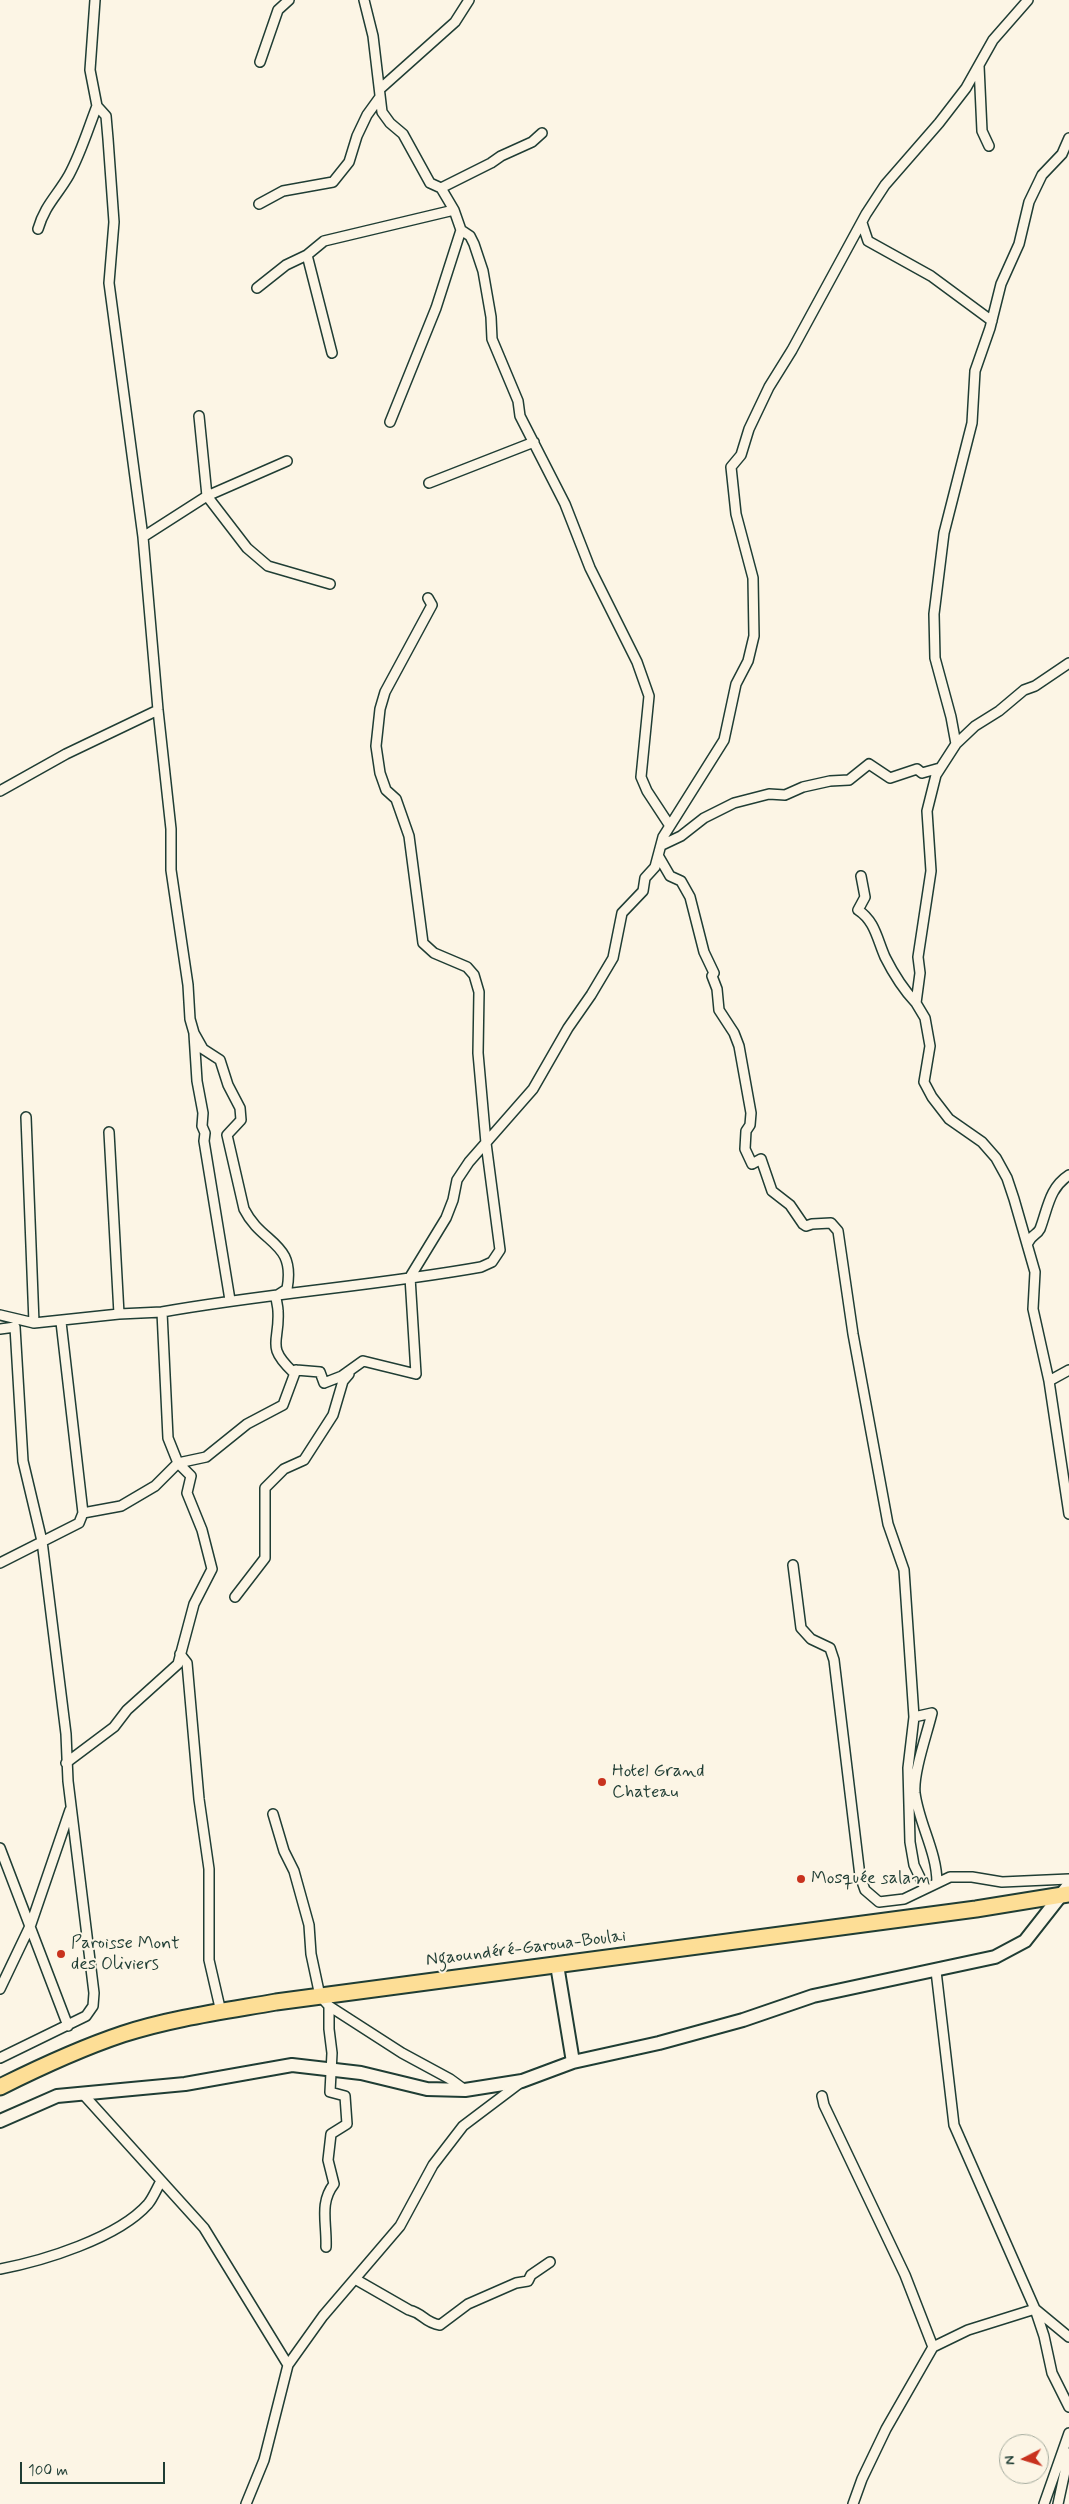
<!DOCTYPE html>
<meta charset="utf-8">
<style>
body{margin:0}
#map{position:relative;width:1069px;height:2504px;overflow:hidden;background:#fcf5e5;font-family:Mynerve,sans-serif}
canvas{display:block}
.north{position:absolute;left:999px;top:2434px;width:50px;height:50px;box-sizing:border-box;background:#fcf5e5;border:1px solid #a4ab9e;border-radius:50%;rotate:265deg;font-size:14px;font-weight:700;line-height:20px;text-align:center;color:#1f3d34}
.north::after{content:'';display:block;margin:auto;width:18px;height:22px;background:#c8321e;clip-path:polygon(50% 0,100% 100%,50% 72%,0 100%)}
.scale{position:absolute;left:20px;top:2462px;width:145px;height:22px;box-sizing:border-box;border:2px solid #1f3d34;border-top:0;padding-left:6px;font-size:15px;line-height:18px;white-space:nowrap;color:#1f3d34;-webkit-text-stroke:4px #fcf5e5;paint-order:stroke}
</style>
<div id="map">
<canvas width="1069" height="2504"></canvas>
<div class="north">N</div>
<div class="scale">100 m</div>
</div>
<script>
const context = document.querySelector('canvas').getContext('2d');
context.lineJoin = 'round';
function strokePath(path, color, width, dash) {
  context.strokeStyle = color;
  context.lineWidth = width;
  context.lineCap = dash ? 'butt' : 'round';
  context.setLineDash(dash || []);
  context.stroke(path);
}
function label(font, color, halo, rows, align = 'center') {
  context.font = font + ' Mynerve,sans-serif';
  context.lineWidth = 4;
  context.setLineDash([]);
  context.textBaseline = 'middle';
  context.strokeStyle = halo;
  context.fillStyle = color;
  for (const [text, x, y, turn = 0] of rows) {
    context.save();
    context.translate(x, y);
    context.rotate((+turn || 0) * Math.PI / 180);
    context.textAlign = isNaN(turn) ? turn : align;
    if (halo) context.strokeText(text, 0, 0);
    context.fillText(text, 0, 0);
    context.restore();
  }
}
const street = new Path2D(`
 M95,0L90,70L97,106L106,116L108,139L114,222L109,283L143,537L158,710L171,829V870L188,985L190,1019L194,1033L203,1049L220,1060L228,1085L240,1108L241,1120L227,1135L244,1209C262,1245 296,1241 287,1289L276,1296C276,1301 278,1306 278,1311C280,1343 265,1345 293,1372L296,1370
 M364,0L373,36L382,112L390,123L403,134L430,183L441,188L454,210L461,230L470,236L474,244L483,271L491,317L492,339L518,401L520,416L565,504L590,568L637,662L649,696L641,777L647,791L670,826
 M260,62L278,10L289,0
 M979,66L982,131L989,146
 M380,89L455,22L469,0
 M1069,138L1062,154L1042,175L1029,202L1019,244L1001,284L990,328L975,371L972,423L944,533L934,614L935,658L951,717L956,744L936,775L927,811L931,871L918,957L920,973L916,1003L925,1018L930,1046L924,1082L932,1097L949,1119L982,1142L996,1158L1007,1178L1014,1199L1035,1272L1033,1309L1049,1381L1069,1514
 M441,188L491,163L501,156L532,142L542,133
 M259,204L283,191L333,182L349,162L357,136L367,115L380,97
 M862,223L868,241L931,276L992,321
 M38,229C45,205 57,196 69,175C81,153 88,129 97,106
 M257,288L286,265L307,255
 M332,353L307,255L324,241L454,210
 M199,416L207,496L247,548L268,566L330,584
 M390,422L436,308L461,230
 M429,483L534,442
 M143,537L207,496L287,461
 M956,744L975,726L999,711L1024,690L1035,686L1069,663
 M0,791L66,754L158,710
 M662,845L681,836L704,818L734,803L769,794L785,795L803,787L830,781L849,780L869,764L890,778L917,769L922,773L940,768
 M659,857L670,876L681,881L690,897L704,952L714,973L712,976L717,989L719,1010L734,1033L739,1046L751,1113L750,1125L746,1131L745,1149L752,1164L761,1159L772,1191L790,1205L803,1224L806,1226L812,1224L831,1223L838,1231L853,1334L888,1524L904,1570L914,1717L908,1768L910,1842L914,1865L925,1888
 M861,876L865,897L858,910C875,921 877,939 885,957C893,973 903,989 916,1003
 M194,1034L197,1081L203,1113L202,1126L205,1133L204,1141L230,1300
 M26,1117L34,1323
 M109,1132L119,1314
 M1028,1243C1031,1235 1037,1235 1040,1229C1048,1208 1049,1188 1069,1175
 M162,1312C268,1293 375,1286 481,1267L492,1262L500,1250L486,1143L478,1053L479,992L474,975L467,967L434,953L423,943L409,836L396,799L386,790L380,773L376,746L380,709L385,692L432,605L428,598
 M0,1315L34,1323L119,1314L162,1312L168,1438L178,1463L191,1476L187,1493L202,1530L212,1569L194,1604L178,1664L127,1710L114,1727L66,1763
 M61,1322L83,1513
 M0,1329L15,1327L23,1461L42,1541L66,1734L68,1781L94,1993L93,2006L86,2016L0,2058
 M1049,1381L1069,1370
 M0,1563L79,1523L83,1513L121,1506L155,1486L178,1463L206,1457L247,1424L283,1405L296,1370L320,1372L324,1383L342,1376L363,1361L416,1374L410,1277L446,1218L453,1200L457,1180L469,1162L533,1089L568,1028L591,995L613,958L622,913L643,891L645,878L655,867L663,837L724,740L736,684L748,661L754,636L753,578L736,514L731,467L741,455L749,429L769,387L792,350L866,214L885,185L939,123L966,88L993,40L1028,0
 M793,1565L801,1628L811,1639L830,1648L834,1660L860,1876L865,1890L879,1902L904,1899L950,1877H972L1002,1882L1069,1879
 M235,1597L265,1558V1488L284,1469L304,1460L333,1415L343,1381L349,1374
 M180,1654L187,1663L199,1799L209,1869V1960L221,2012
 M914,1717L932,1713C927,1734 913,1773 915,1793C919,1824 937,1852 937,1883
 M273,1814L284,1851L294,1871L309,1925L311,1954L320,1996L329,2006V2029L332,2053L330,2092L345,2096L347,2124L331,2134L328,2160L334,2184C319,2203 327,2223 326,2247
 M0,1848L68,2026
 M936,1971L954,2125L1035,2309L1044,2336L1052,2373L1069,2407
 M0,1989L31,1924L70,1810
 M329,2006L402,2053L450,2079L465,2090
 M82,2093L204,2228L288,2365
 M822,2096L824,2105L905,2275L933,2347
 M0,2269C43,2261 118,2238 148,2204C153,2198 157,2188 161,2181
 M355,2279L409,2310C425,2314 423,2322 440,2325L468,2304L516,2283L528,2281L531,2275L550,2262
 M246,2504L264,2460L288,2365L323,2316L400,2226L433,2165L463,2126L520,2083
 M853,2504L862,2479L886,2429L933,2347L968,2330L1035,2309L1069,2337
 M1044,2504L1069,2433
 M1058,2504L1069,2453`);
const secondary = new Path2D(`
 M557,1965L573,2062
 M0,2121L57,2096L185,2084L292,2065L361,2073L427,2089L465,2090L522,2081L573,2062L659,2043L743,2020L813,1996L995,1957L1025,1941L1069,1885`);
const highway = new Path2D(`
 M0,2087C40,2067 81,2048 123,2034C172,2018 225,2011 276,2002L976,1909L1069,1894`);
strokePath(street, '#1f3d34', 12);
strokePath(secondary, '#1f3d34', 16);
strokePath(highway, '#1f3d34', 19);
strokePath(street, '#fcf5e5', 9);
strokePath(secondary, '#fcf5e5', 12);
strokePath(highway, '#fdde96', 15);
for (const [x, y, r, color] of [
 [602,1782,5,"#c8321e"],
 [801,1879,5,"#c8321e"],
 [61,1954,5,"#c8321e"]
]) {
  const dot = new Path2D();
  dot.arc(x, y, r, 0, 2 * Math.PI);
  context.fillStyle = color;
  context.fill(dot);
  strokePath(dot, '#fcf5e5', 2);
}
label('18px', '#1f3d34', '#fcf5e5', [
 ["Hotel Grand",612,1772],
 ["Chateau",612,1793],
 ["Mosquée salam",811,1879],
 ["Paroisse Mont",71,1944],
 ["des Oliviers",71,1965]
], 'left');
label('18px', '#1f3d34', '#fcf5e5', [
 ["Ngaoundéré-Garoua-Boulai",526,1949,-7]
]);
</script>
